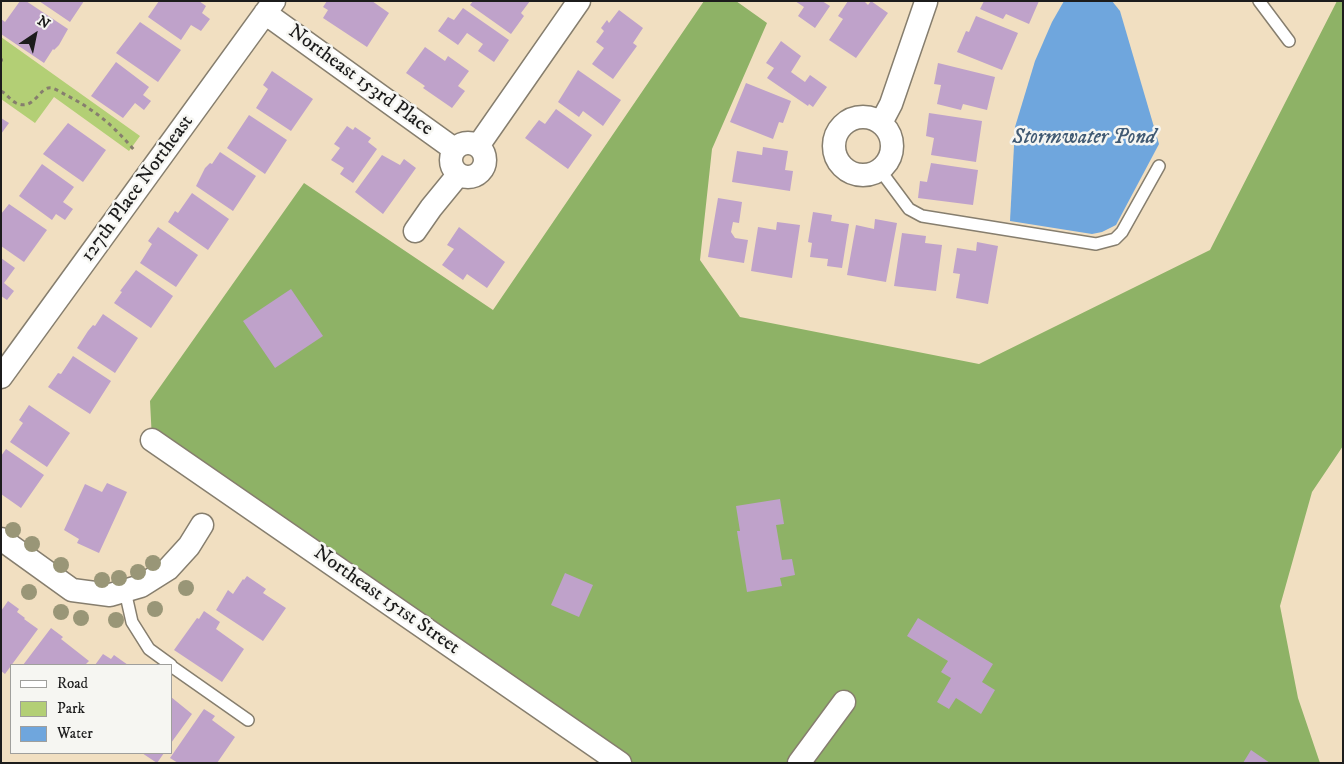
<!DOCTYPE html>
<style>
body{margin:0}
#map{position:relative;width:1344px;height:764px;overflow:hidden;background:#f1dfc1;font-family:"IM FELL DW Pica",serif}
canvas{display:block}
.frame{position:absolute;inset:0;border:2px solid #1c1c1c;pointer-events:none}
.legend{position:absolute;left:10px;top:664px;width:162px;height:90px;box-sizing:border-box;background:#f6f6f2;border:1px solid #9f9f9c;margin:0;padding:6px 9px;list-style:none;font-size:15px;color:#1c1c1c}
.legend li{display:flex;align-items:center;gap:10px;height:25px}
.legend b{width:25px;border:1px solid #9f9f9c}
.north{position:absolute;left:10px;top:10px;width:50px;height:50px;-webkit-text-stroke:4px #f6f6f2;paint-order:stroke;rotate:34deg;font-size:14px;font-weight:700;line-height:20px;text-align:center;color:#1c1c1c}
.north::after{content:'';display:block;margin:auto;width:18px;height:22px;background:#1c1c1c;clip-path:polygon(50% 0,100% 100%,50% 72%,0 100%)}
</style>
<div id="map">
<canvas width="1344" height="764"></canvas>
<div class="frame"></div>
<ul class="legend">
<li><b style="height:6px;background:#fff"></b>Road</li>
<li><b style="height:14px;background:#b3cf75"></b>Park</li>
<li><b style="height:14px;background:#6fa6dd"></b>Water</li>
</ul>
<div class="north">N</div>
</div>
<script>
const context = document.querySelector('canvas').getContext('2d');
context.lineJoin = 'round';
function fill(path, color) {
  context.fillStyle = color;
  context.fill(path, 'evenodd');
}
function strokePath(path, color, width, dash) {
  context.strokeStyle = color;
  context.lineWidth = width;
  context.lineCap = dash ? 'butt' : 'round';
  context.setLineDash(dash || []);
  context.stroke(path);
}
function label(font, color, halo, rows, align = 'center') {
  context.font = font + ' "IM FELL DW Pica",serif';
  context.lineWidth = 5;
  context.setLineDash([]);
  context.textBaseline = 'middle';
  context.strokeStyle = halo;
  context.fillStyle = color;
  for (const [text, x, y, turn = 0] of rows) {
    context.save();
    context.translate(x, y);
    context.rotate((+turn || 0) * Math.PI / 180);
    context.textAlign = isNaN(turn) ? turn : align;
    if (halo) context.strokeText(text, 0, 0);
    context.fillText(text, 0, 0);
    context.restore();
  }
}
fill(new Path2D(`
 M1,37L140,136L129,151L54,97L35,123L1,99Z`), '#b3cf75');
fill(new Path2D(`
 M704,1H736L767,23L712,149L700,260L740,317L979,364L1210,250L1337,1H1343V446L1312,492L1280,606L1298,698L1320,763H622L152,440L150,401L304,183L493,310Z`), '#8eb266');
fill(new Path2D(`
 M1064,1H1112L1120,11L1159,144L1116,225L1102,232L1092,234L1010,221L1015,127L1035,61L1052,22Z`), '#6fa6dd');
fill(new Path2D(`
 M20,1H26L68,29L59,45L54,50L53,49L44,63L1,34V19L5,22Z
 M39,1H84L70,22Z
 M159,1H199L206,6L202,13L210,19L201,31L191,25L181,40L148,17Z
 M327,1H372L389,13L367,47L323,18L328,10L323,7Z
 M473,1H530L521,13L524,16L511,34L470,5Z
 M795,1H822L830,6L815,28L798,16L804,7Z
 M848,1H864L868,5L871,1L888,13L856,58L829,40L843,19L838,16Z
 M984,1H1039L1029,24L1006,14L1003,19L980,9Z
 M463,8L509,40L494,62L478,51L483,44L467,33L458,45L438,31L448,17L454,20Z
 M619,10L643,28L633,43L637,46L613,79L592,64L604,48L596,42L604,31L601,28L607,20L609,23Z
 M976,16L1018,33L1002,70L957,52L966,31L969,32Z
 M140,22L181,50L158,82L116,53Z
 M781,41L801,56L791,72L805,82L810,75L827,87L813,107L809,104L808,106L767,78L774,68L766,63Z
 M425,47L445,61L448,56L469,71L458,86L465,91L452,108L423,88L425,86L406,73Z
 M116,62L149,87L143,95L151,101L144,110L135,103L123,118L91,96Z
 M938,63L995,77L987,110L963,104L961,110L937,104L941,85L934,84Z
 M578,70L621,100L603,126L583,111L579,117L558,102Z
 M272,71L313,99L291,131L256,108L268,89L263,85Z
 M746,83L791,101L783,123L779,122L773,139L730,122Z
 M556,109L592,135L568,169L525,138L539,120L545,124Z
 M929,113L982,121L976,162L931,155L934,138L926,136Z
 M249,115L287,140L265,174L227,148Z
 M1,118L9,123L1,134Z
 M68,123L106,150L83,182L43,154Z
 M347,126L353,130L355,127L371,138L368,142L377,149L353,183L340,174L344,168L331,160L340,148L334,144Z
 M763,147L788,151L785,170L793,171L790,191L732,182L737,151L762,155Z
 M220,152L256,176L233,211L196,186L205,168L210,163L212,164Z
 M382,155L400,165L404,159L416,168L383,214L355,192Z
 M931,163L978,170L973,205L918,198L920,181L927,182Z
 M42,164L74,187L63,202L73,209L65,220L56,214L52,220L19,196Z
 M192,193L229,219L208,250L168,222L175,211L178,213Z
 M718,198L742,202L739,223L733,222L731,232L735,238L748,240L744,263L708,257Z
 M9,204L47,230L24,262L1,246V214Z
 M813,212L832,215L831,221L849,224L842,268L827,266L828,259L810,257L812,243L808,242Z
 M875,219L897,223L886,282L847,275L856,225L874,229Z
 M777,222L800,225L792,278L751,271L758,227L776,230Z
 M158,227L198,255L176,287L140,263L152,244L148,241Z
 M459,227L505,262L487,288L467,274L463,280L442,265L454,249L447,245Z
 M902,233L926,236L925,243L942,245L936,291L894,286Z
 M977,242L998,246L988,304L956,298L960,274L953,273L957,248L976,251Z
 M1,258L15,268L4,283L14,291L7,300L1,296Z
 M136,270L173,296L151,328L114,303L122,292L120,291Z
 M291,289L323,336L275,368L243,321Z
 M103,314L138,338L115,373L77,348L88,331L93,325L95,326Z
 M73,356L111,381L90,414L48,387L58,373L61,374Z
 M29,405L70,433L47,467L10,442L23,423L19,420Z
 M6,449L44,475L21,508L1,494V456Z
 M107,483L127,492L99,553L77,543L79,539L64,530L85,484L102,492Z
 M780,499L784,524L776,525L782,560L792,559L795,575L780,578L782,586L747,592L737,531H740L736,506Z
 M565,573L593,585L579,617L551,605Z
 M247,576L266,589L263,593L286,608L263,641L216,610L228,590L233,594L243,579L244,580Z
 M8,601L19,609L17,612L25,618L24,619L38,629L5,674L1,671V611Z
 M204,611L220,622L216,629L244,649L222,682L174,650L197,618L199,619Z
 M918,618L993,664L982,682L995,690L981,714L956,698L949,709L937,702L951,678L941,672L948,661L907,636Z
 M51,628L63,637L61,639L89,661L85,665H23Z
 M103,654L111,659L114,655L128,665H95Z
 M171,697L192,714L171,743Z
 M204,709L215,716L212,720L235,737L217,763H178L170,758Z
 M1251,750L1270,763H1243Z
 M142,753H164L157,763Z`), '#bfa2ca');
const lane = new Path2D(`
 M1259,1L1289,41
 M880,170L909,209L922,216L1096,244L1115,239L1122,232L1159,166
 M125,591L132,622L149,649L171,665
 M171,666L248,720`);
const street = new Path2D(`
 M265,13L454,149
 M834 146a29 29 0 1 1 58 0a29 29 0 1 1-58 0Z
 M881,123L891,104L926,2
 M451 160a17 17 0 1 1 34 0a17 17 0 1 1-34 0Z
 M478,146L579,1
 M415,231L431,208L458,175
 M1,377L274,1
 M152,440L620,763
 M1,539L72,590L110,595L141,586L168,569L189,546L202,525
 M799,763L844,702`);
strokePath(lane, '#867e6e', 14);
strokePath(street, '#867e6e', 25);
strokePath(new Path2D(`
 M1,60H3
 M1,91C7,94 10,100 16,103C35,112 39,85 52,88C56,89 62,93 66,95C95,110 113,125 134,150`), '#867e6e', 3, [4, 4]);
strokePath(lane, '#fff', 11);
strokePath(street, '#fff', 22);
context.fillStyle = '#999677';
for (const [x, y] of [
 [13,530],
 [32,544],
 [153,563],
 [61,565],
 [138,572],
 [119,578],
 [102,580],
 [186,588],
 [29,592],
 [155,609],
 [61,612],
 [81,618],
 [116,620]
]) {
  context.beginPath();
  context.arc(x, y, 8, 0, 2 * Math.PI);
  context.fill();
}
label('20px', '#1c1c1c', '#f6f6f2', [
 ["Northeast 153rd Place",360,81,36],
 ["127th Place Northeast",138,189,-54],
 ["Northeast 151st Street",386,601,35]
]);
label('italic 21px', '#415a73', '#f6f6f2', [
 ["Stormwater Pond",1084,139]
]);
</script>
